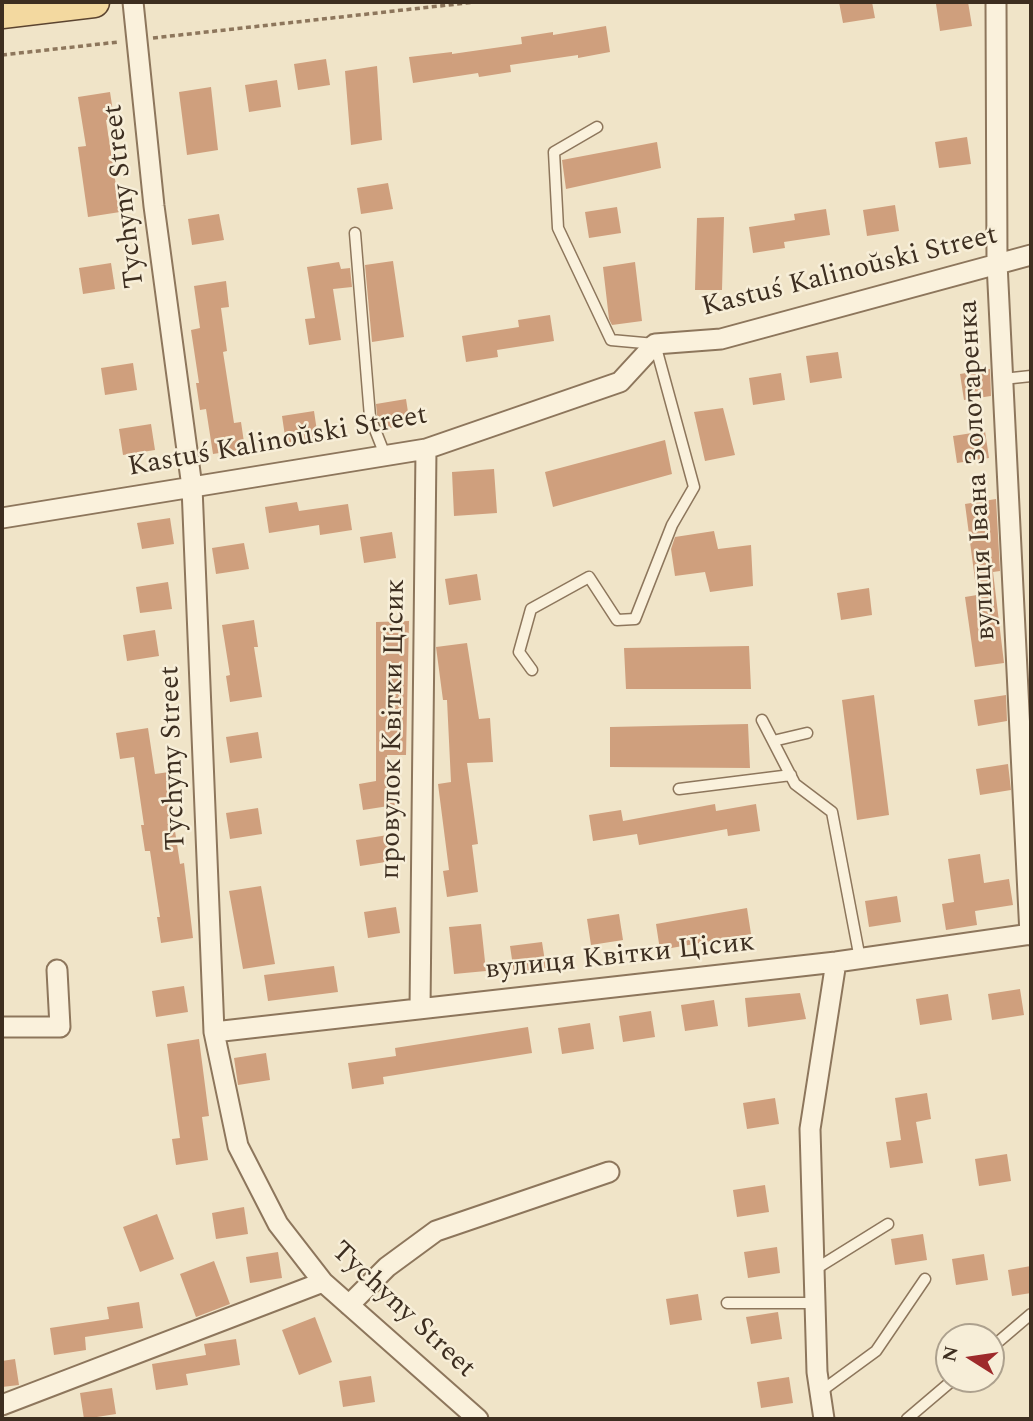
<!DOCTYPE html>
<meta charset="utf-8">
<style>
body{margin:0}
#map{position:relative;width:1033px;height:1421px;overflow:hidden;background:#f0e4c8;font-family:Spectral,serif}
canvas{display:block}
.frame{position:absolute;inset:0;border:4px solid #3d2e20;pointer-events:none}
.north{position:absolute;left:935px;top:1323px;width:70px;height:70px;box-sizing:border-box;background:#f7eed8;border:2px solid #ada18e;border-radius:50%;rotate:282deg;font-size:19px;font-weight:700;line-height:28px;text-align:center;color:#3d2e20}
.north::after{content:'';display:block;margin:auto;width:24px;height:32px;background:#9e2a2b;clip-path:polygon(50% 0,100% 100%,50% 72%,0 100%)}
</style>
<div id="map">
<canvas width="1033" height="1421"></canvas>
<div class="frame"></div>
<div class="north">N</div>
</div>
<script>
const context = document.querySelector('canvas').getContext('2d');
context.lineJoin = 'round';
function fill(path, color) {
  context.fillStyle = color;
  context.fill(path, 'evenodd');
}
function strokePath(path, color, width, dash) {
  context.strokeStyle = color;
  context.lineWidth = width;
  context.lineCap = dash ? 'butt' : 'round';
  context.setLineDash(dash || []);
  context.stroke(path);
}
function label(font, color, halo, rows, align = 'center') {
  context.font = font + ' Spectral,serif';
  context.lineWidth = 5;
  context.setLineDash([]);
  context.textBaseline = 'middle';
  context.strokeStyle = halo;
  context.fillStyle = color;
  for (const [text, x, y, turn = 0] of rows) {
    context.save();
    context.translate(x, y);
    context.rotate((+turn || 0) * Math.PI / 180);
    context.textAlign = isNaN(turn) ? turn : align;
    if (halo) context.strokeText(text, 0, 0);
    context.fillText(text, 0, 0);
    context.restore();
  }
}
fill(new Path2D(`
 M839,2H872L875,18L843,23Z
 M954,2H968L972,26L940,31L936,4Z
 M606,26L610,52L578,58V55L510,65L511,72L479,77L478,73L413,83L409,57L452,52V54L522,44L521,37L553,32V35Z
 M326,59L330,85L298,90L294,64Z
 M377,66L382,140L351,145L345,71Z
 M277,80L281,107L249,112L245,85Z
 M211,87L218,150L187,155L179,92Z
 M110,92L114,118L106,120L120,212L88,217L78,147L86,146L78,97Z
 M967,137L971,164L939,168L935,142Z
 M657,142L661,168L566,189L562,160Z
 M388,183L393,209L361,214L357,188Z
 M895,205L899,231L867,236L863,210Z
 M617,207L621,233L589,238L585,212Z
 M826,209L830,235L784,242L785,248L753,253L749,227L795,220L794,214Z
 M219,214L224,240L192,245L188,219Z
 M724,217L722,290H695L697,218Z
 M393,261L404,337L372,342L365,265Z
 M339,262L341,269L350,268L352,287L333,289L341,340L309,345L305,319L315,318L307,267Z
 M635,262L642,321L612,325L609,319L603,267Z
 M111,263L115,289L83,294L79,268Z
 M226,281L229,307L221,308L227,351L223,352L234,423L241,422L245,449L213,454L206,409L200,410L196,383H199L191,330L200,328L194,286Z
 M550,315L554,341L497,350L498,357L466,362L462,336L519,327L518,320Z
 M838,352L842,378L810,383L806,356Z
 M133,363L137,390L105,395L101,368Z
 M990,369L991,396L964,400L960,374Z
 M781,373L785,400L753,405L749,378Z
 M406,399L410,425L383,429L377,415L376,404Z
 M723,408L735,455L705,461L694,412Z
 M314,411L318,438L286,443L282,416Z
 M151,424L155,450L123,455L119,429Z
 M985,431L989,458L957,463L953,436Z
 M665,440L672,474L553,507L545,472Z
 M494,469L497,513L454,516L452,472Z
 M996,499L1000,571L993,572L1004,663L975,667L965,597L977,595L965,504Z
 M297,502L299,511L348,504L352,530L320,535L319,525L269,533L265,507Z
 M170,518L174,544L142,549L137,523Z
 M714,531L718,549L751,545L753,586L710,592L705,572L675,576L671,549L675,537Z
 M392,532L396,558L364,563L360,537Z
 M244,543L249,569L216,574L212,548Z
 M477,574L481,600L449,605L445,579Z
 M168,582L172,609L140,613L136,587Z
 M869,588L872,615L841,620L837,593Z
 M254,620L258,647H254L262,697L230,702L226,676L230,675L222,625Z
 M409,621L406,755H387L395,805L363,810L359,784L376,781V622Z
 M155,630L159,656L127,661L123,635Z
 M467,643L479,719L490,718L493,762L467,763L478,844L472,845L478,892L447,897L443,871L449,870L438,784L451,782L447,700H443L436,647Z
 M749,646L751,689H626L624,648Z
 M874,695L889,815L857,820L842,700Z
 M1006,695L1007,721L978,726L974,700Z
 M748,724L750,768L610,767V727Z
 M148,728L155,774L169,772L173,798H170L180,864L184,863L193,938L161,943L157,917H160L150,851H145L141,825H144L134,757L120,759L116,733Z
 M258,732L262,758L230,763L226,737Z
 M1008,764L1011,790L980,795L976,769Z
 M715,804L716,811L756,804L760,831L728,836L727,829L639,845L637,834L593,841L589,815L621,810L623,821Z
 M258,808L262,834L230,839L226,813Z
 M388,835L392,861L360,866L356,840Z
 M980,854L984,883L1009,879L1013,905L975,911L977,925L946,930L942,904L954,902L948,859Z
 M261,886L275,964L243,969L229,891Z
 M897,896L901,922L869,927L865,901Z
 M396,907L400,933L368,938L364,912Z
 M747,908L751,934L660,950L656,924Z
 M619,914L623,940L591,945L587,919Z
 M481,924L486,971L454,974L449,927Z
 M542,942L546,968L514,973L510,946Z
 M334,966L338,992L268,1001L264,975Z
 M184,986L188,1012L156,1017L152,991Z
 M1020,989L1024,1015L992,1020L988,994Z
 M800,993L806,1019L748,1027L745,998Z
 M948,994L952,1020L920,1025L916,999Z
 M714,1000L718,1026L685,1031L681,1005Z
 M651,1011L655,1037L623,1042L619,1016Z
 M590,1023L594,1049L562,1054L558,1028Z
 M528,1027L532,1053L383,1077L384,1084L352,1089L348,1063L396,1056L395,1048Z
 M199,1039L209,1116L202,1117L208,1160L176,1165L172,1139L180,1138L167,1044Z
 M266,1053L270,1080L238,1085L234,1058Z
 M927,1093L931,1119L916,1122L923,1163L890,1168L886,1142L901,1140L895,1098Z
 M775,1098L779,1124L747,1129L743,1103Z
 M1007,1154L1011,1181L979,1186L975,1159Z
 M765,1185L769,1212L737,1217L733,1190Z
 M244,1207L248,1234L216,1239L212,1213Z
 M157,1214L174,1259L140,1272L123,1227Z
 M923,1234L927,1260L895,1265L891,1239Z
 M777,1247L780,1273L748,1278L744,1252Z
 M278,1252L282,1278L250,1283L246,1257Z
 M984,1254L988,1280L956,1285L952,1259Z
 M214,1261L230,1304L196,1317L180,1274Z
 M1031,1266V1293L1012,1296L1008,1270Z
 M698,1294L702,1320L670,1325L666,1299Z
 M139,1302L143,1328L85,1337L86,1350L54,1355L50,1328L109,1319L107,1307Z
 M778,1312L782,1339L751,1344L746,1317Z
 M315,1317L332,1362L299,1375L282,1330Z
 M236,1339L240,1365L186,1374L188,1385L156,1390L152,1364L206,1355L204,1344Z
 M15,1359L19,1385L2,1387V1361Z
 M371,1376L375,1402L343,1407L339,1381Z
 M789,1377L793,1403L761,1408L757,1382Z
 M112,1388L116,1414L84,1419L80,1393Z`), '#cf9f7d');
const service = new Path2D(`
 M355,233L370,417L385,455
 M1003,379L1031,376
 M532,670L519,652L531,609L589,577L617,620L635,619L672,525L694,487L655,344L611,340L558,228L554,152L597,127
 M762,720L795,784L832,812L860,959
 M773,741L807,733
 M679,789L791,775
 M814,1270L888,1224
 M727,1303H814
 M991,1348L1031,1314
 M820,1392L876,1351L925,1279
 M907,1419L954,1379`);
const minor = new Path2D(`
 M133,2L154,206L192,487L214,1032L238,1146L278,1224L323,1282L478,1419
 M996,2L997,263L1030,935
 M2,518L426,449L620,382L655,344L721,339L1031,255
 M420,1009L426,449
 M2,1027H60L57,970
 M214,1032L836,962L1031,934
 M349,1305L387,1267L436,1231L609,1172
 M2,1405L323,1282
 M824,1419L817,1372L810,1129L836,962`);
const primary = new Path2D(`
 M2,13L94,2`);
strokePath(service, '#8d765c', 13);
strokePath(minor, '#8d765c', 23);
strokePath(primary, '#5b4430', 33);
strokePath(new Path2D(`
 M153,38L475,2
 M2,55L118,42`), '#8d765c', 3.5, [5, 3.5]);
strokePath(service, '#faf1dc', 10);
strokePath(minor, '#faf1dc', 19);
strokePath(primary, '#f3d9a0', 30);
label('28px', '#3d2e20', '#f7eed8', [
 ["Tychyny Street",126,196,-97],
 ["Kastuś Kalinoŭski Street",850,273,-14],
 ["Kastuś Kalinoŭski Street",278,443,-10],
 ["вулиця Івана Золотаренка",979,470,-93],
 ["провулок Квітки Цісик",395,729,-89],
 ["Tychyny Street",175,758,-92],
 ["вулиця Квітки Цісик",620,958,-6],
 ["Tychyny Street",402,1311,43]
]);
</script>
